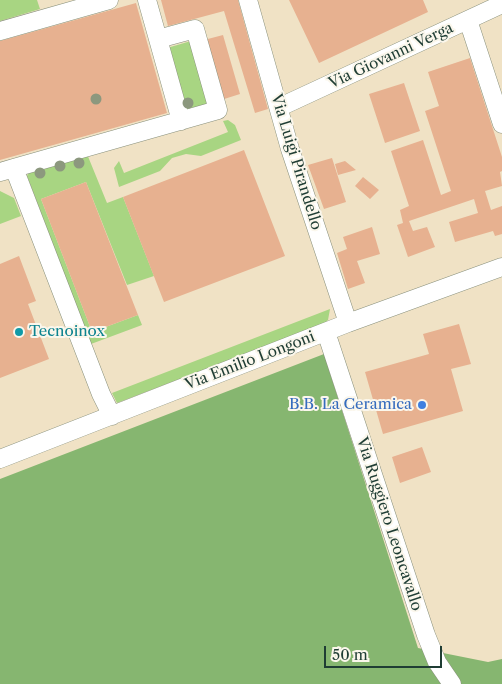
<!DOCTYPE html>
<style>
body{margin:0}
#map{position:relative;width:502px;height:684px;overflow:hidden;background:#f0e2c5;font-family:"Libre Caslon Text",serif}
canvas{display:block}
.scale{position:absolute;left:324px;top:646px;width:118px;height:22px;box-sizing:border-box;border:2px solid #1f3d34;border-top:0;padding-left:6px;font-size:15px;line-height:18px;white-space:nowrap;color:#1f3d34;-webkit-text-stroke:4px #fbf7ec;paint-order:stroke}
</style>
<div id="map">
<canvas width="502" height="684"></canvas>
<div class="scale">50 m</div>
</div>
<script>
const context = document.querySelector('canvas').getContext('2d');
context.lineJoin = 'round';
function fill(path, color) {
  context.fillStyle = color;
  context.fill(path, 'evenodd');
}
function strokePath(path, color, width, dash) {
  context.strokeStyle = color;
  context.lineWidth = width;
  context.lineCap = dash ? 'butt' : 'round';
  context.setLineDash(dash || []);
  context.stroke(path);
}
function label(font, color, halo, rows, align = 'center') {
  context.font = font + ' "Libre Caslon Text",serif';
  context.lineWidth = 4;
  context.setLineDash([]);
  context.textBaseline = 'middle';
  context.strokeStyle = halo;
  context.fillStyle = color;
  for (const [text, x, y, turn = 0] of rows) {
    context.save();
    context.translate(x, y);
    context.rotate((+turn || 0) * Math.PI / 180);
    context.textAlign = isNaN(turn) ? turn : align;
    if (halo) context.strokeText(text, 0, 0);
    context.fillText(text, 0, 0);
    context.restore();
  }
}
fill(new Path2D(`
 M0,0H37L40,9L0,21Z
 M191,41L210,104L185,111L167,48Z
 M228,120L235,125L241,140L201,156L186,154L172,158L160,171L119,187L114,168L119,161L124,173L228,132L223,121Z
 M87,154L107,203L123,197L154,276L127,285L86,182L41,199L92,332L138,315L142,325L91,344L27,176L30,169Z
 M0,191L14,198L21,216L0,224Z
 M330,309L328,320L324,324L117,403L112,393Z`), '#a8d582');
fill(new Path2D(`
 M324,354L418,648L488,662L502,659V684H0V479Z`), '#86b670');
fill(new Path2D(`
 M161,0H238L268,109L255,113L224,11L168,26Z
 M289,0H423L428,12L319,63Z
 M136,3L167,113L0,160V41Z
 M223,35L240,94L221,100L204,40Z
 M470,58L502,157V171L500,172L502,186L485,191L491,210L502,206V234L495,236L493,231L455,242L449,222L478,213L474,199L409,221L413,231L427,227L435,247L408,257L397,225L403,223L400,210L409,206L391,151L423,140L441,195L451,191L425,111L439,106L428,72Z
 M404,83L420,131L385,143L369,94Z
 M244,150L285,256L164,302L123,197Z
 M332,158L346,202L324,209L308,165Z
 M345,161L356,170L338,175L335,164Z
 M363,177L379,190L370,199L355,186Z
 M86,182L138,315L92,332L41,199Z
 M372,227L380,254L357,261L365,283L348,289L337,253L347,249L343,237Z
 M19,256L36,301L28,304L49,359L0,378V264Z
 M459,324L471,364L451,369L463,411L383,434L365,372L429,354L423,334Z
 M422,447L431,472L400,483L392,457Z`), '#e7b190');
const minor = new Path2D(`
 M147,0L158,39
 M248,0L290,149L348,323
 M468,20L502,124
 M0,31L109,0
 M280,107L502,4
 M14,168L218,110L195,29L158,39L181,121
 M0,172L14,168L101,394L112,416
 M326,332L426,635L437,662L452,684
 M0,459L348,323L502,267`);
strokePath(minor, '#88907c', 19);
strokePath(minor, '#fff', 18);
context.fillStyle = '#8c987e';
for (const [x, y] of [
 [96,99],
 [188,103],
 [79,163],
 [60,166],
 [40,173]
]) {
  context.beginPath();
  context.arc(x, y, 5.5, 0, 2 * Math.PI);
  context.fill();
}
for (const [x, y, r, color] of [
 [19,332,5,"#0f9aa8"],
 [422,405,5,"#3f7fe0"]
]) {
  const dot = new Path2D();
  dot.arc(x, y, r, 0, 2 * Math.PI);
  context.fillStyle = color;
  context.fill(dot);
  strokePath(dot, '#fbf7ec', 2);
}
label('15px', '#1f3d34', '#fbf7ec', [
 ["Via Giovanni Verga",391,56,-25],
 ["Via Luigi Pirandello",296,162,73],
 ["Via Emilio Longoni",250,361,-21],
 ["Via Ruggiero Leoncavallo",389,524,72]
]);
label('15px', '#0d838f', '#fbf7ec', [
 ["Tecnoinox",29,332]
], 'left');
label('15px', '#366cbe', '#fbf7ec', [
 ["B.B. La Ceramica",412,405]
], 'right');
</script>
